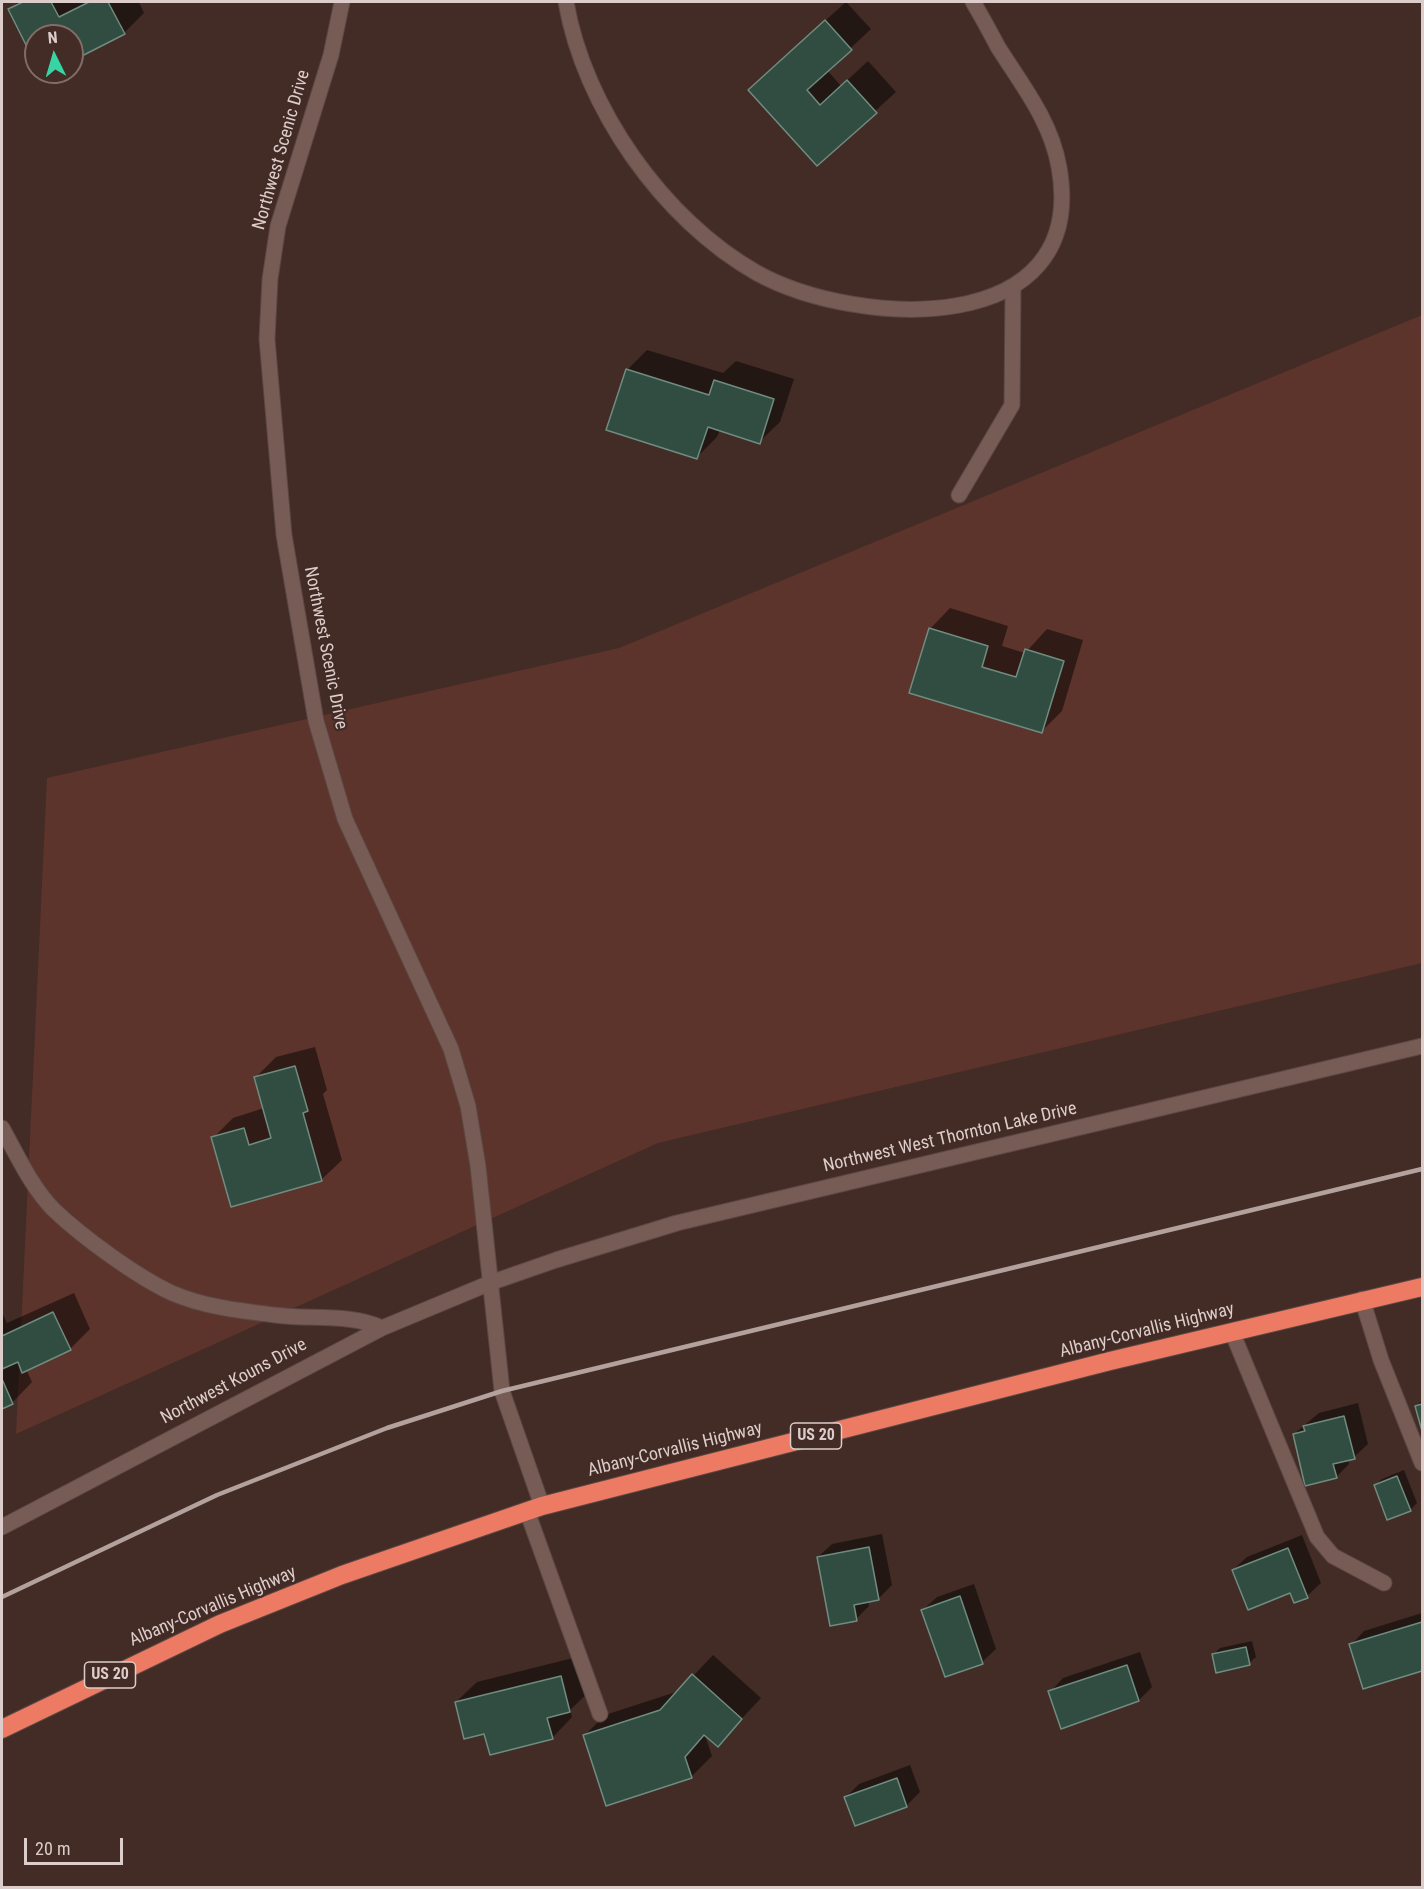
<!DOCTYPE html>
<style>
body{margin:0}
#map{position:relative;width:1424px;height:1889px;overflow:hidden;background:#432b26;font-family:"Roboto Condensed",sans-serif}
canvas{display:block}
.frame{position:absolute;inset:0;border:3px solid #ddcdca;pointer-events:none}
.north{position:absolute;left:24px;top:24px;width:60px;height:60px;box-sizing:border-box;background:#432b26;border:2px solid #816c68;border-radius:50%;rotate:355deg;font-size:16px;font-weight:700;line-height:24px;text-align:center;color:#ddcdca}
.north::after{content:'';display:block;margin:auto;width:21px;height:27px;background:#39d4a5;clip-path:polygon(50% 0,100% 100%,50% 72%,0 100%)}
.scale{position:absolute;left:24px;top:1838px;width:99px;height:27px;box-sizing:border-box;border:3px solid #ddcdca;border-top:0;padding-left:8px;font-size:18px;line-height:21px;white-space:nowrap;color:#ddcdca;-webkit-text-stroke:4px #432b26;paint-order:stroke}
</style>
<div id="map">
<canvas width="1424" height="1889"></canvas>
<div class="frame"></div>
<div class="north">N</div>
<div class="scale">20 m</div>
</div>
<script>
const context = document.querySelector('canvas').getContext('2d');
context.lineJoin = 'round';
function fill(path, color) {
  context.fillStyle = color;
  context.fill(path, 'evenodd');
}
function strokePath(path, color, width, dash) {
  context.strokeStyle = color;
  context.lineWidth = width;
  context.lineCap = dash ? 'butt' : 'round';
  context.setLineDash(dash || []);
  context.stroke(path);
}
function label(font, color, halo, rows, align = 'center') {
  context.font = font + ' "Roboto Condensed",sans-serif';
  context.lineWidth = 4.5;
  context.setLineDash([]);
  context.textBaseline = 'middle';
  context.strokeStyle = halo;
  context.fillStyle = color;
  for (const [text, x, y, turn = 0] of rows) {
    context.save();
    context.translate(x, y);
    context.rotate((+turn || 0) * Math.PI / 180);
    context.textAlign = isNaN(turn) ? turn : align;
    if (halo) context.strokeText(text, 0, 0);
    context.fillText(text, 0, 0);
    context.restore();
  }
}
fill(new Path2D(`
 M1422,315V963L658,1143L16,1434L47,778L619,648Z`), '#5c342b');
fill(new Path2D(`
 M18,2H139L144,13L124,33L72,59V36H36V62L10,10Z
 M846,2L871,29L827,70L841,86L868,61L896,92L817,164L770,70Z
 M647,350L723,373L736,361L794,379L780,422L759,442L720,430L717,437L697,457L627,370Z
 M950,608L1008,626L1002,646L1025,653L1047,629L1083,640L1062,711L1041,732L930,629Z
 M315,1047L327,1090L323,1094L342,1160L321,1180L213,1138L233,1118L264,1108L255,1078L276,1057Z
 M74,1293L90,1329L70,1349L26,1369L32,1382L12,1403L2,1408V1313L7,1323Z
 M1422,1400V1425L1417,1406Z
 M1358,1403L1368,1444L1354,1457L1348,1459L1349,1464L1336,1477L1294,1434L1319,1413Z
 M1404,1470L1417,1503L1410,1510L1375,1485L1382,1479Z
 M882,1534L892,1585L878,1599L868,1601L869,1606L856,1619L818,1557L832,1544Z
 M1302,1535L1321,1583L1307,1596L1233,1570L1247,1557Z
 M974,1584L996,1649L982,1662L923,1610L937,1597Z
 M1422,1613V1669L1364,1687L1351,1645L1364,1631Z
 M1252,1641L1256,1657L1249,1663L1214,1654L1220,1648Z
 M1140,1652L1152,1687L1139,1700L1050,1692L1063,1678Z
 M713,1655L761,1698L718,1744L704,1732L712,1756L691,1777L585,1735L605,1715L679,1691Z
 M581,1656L590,1691L570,1710L572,1717L552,1738L485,1732L456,1702L477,1682Z
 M910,1765L920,1792L907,1805L856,1824L846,1797L859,1784Z`), '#0007');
const building = new Path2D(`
 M23,2H51L59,17L89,2H108L125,34L72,61V36H36V65L8,9Z
 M825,20L852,50L807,90L820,105L847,80L877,113L817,166L748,90Z
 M626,369L709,395L714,380L774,399L760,444L708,427L697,459L606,430Z
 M929,628L988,646L982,667L1016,677L1025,649L1064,661L1042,733L909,693Z
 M295,1066L308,1111L303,1113L322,1181L231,1207L211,1137L244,1128L249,1145L271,1138L254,1077Z
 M53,1312L71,1350L22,1373L18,1362L2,1369V1336Z
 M2,1379L13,1404L2,1409Z
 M1422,1404V1431L1415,1406Z
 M1344,1416L1355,1459L1333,1464L1337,1478L1305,1486L1293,1434L1305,1431L1303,1426Z
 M1397,1476L1411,1511L1387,1520L1374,1485Z
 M869,1547L879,1600L854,1605L857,1621L830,1626L817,1557Z
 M1288,1548L1308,1598L1294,1603L1290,1593L1248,1610L1232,1570Z
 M960,1596L983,1664L945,1677L921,1610Z
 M1422,1622V1671L1363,1689L1349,1644Z
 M1246,1647L1250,1665L1216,1673L1212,1654Z
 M1127,1665L1139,1701L1061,1729L1048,1691Z
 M692,1674L742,1719L718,1747L704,1735L685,1757L692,1778L606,1806L583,1735L660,1710Z
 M561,1676L570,1712L547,1718L553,1739L490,1755L484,1734L464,1739L455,1702Z
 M897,1778L907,1807L855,1826L844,1797Z`);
fill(building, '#314c41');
strokePath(building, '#6f8c80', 1.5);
const lane = new Path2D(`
 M1362,1299L1381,1360L1422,1463
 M1232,1332L1317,1537L1333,1556L1384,1583
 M527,1511L600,1714`);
const street = new Path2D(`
 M959,495L1012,405L1013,288
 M2,1128C17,1155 31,1186 53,1209C81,1236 137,1277 172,1293C204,1307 241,1311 275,1315C310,1320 350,1313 382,1328
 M2,1527L382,1328L490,1283`);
const secondary = new Path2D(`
 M342,2L331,55L278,226L270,279L267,339L284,535L316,721L345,819L451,1049L468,1106L478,1166L502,1391L542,1506
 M566,2C584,107 663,220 757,273C857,328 1090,340 1059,167C1051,121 1022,85 998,47C990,32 982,17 973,2
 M490,1283L556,1260L677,1223L1422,1046`);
const highway = new Path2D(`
 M2,1729L220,1624L342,1575L542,1506L1110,1361L1422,1287`);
strokePath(lane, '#5b4743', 17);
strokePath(street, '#5b4743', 17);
strokePath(secondary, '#5b4743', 17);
strokePath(highway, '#5b4743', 20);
strokePath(lane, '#775b55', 15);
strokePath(street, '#775b55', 15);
strokePath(secondary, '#775b55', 15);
strokePath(highway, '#ed7a63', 18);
strokePath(new Path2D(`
 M2,1597L217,1495L387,1428L502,1391L1422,1169`), '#b3a19d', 4.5);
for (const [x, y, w] of [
 [816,1436,51],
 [110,1675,51]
]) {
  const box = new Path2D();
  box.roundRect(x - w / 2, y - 13, w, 26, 4.5);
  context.fillStyle = '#432b26';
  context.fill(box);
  strokePath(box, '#ddcdca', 1.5);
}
label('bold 16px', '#ddcdca', null, [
 ["US 20",816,1436],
 ["US 20",110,1675]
]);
label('18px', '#ddcdca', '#432b26', [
 ["Northwest Scenic Drive",282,150,-74],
 ["Northwest Scenic Drive",325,648,79],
 ["Northwest West Thornton Lake Drive",950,1138,-13],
 ["Albany-Corvallis Highway",1147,1331,-14],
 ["Northwest Kouns Drive",234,1382,-28],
 ["Albany-Corvallis Highway",675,1450,-14],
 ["Albany-Corvallis Highway",213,1607,-23]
]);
</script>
